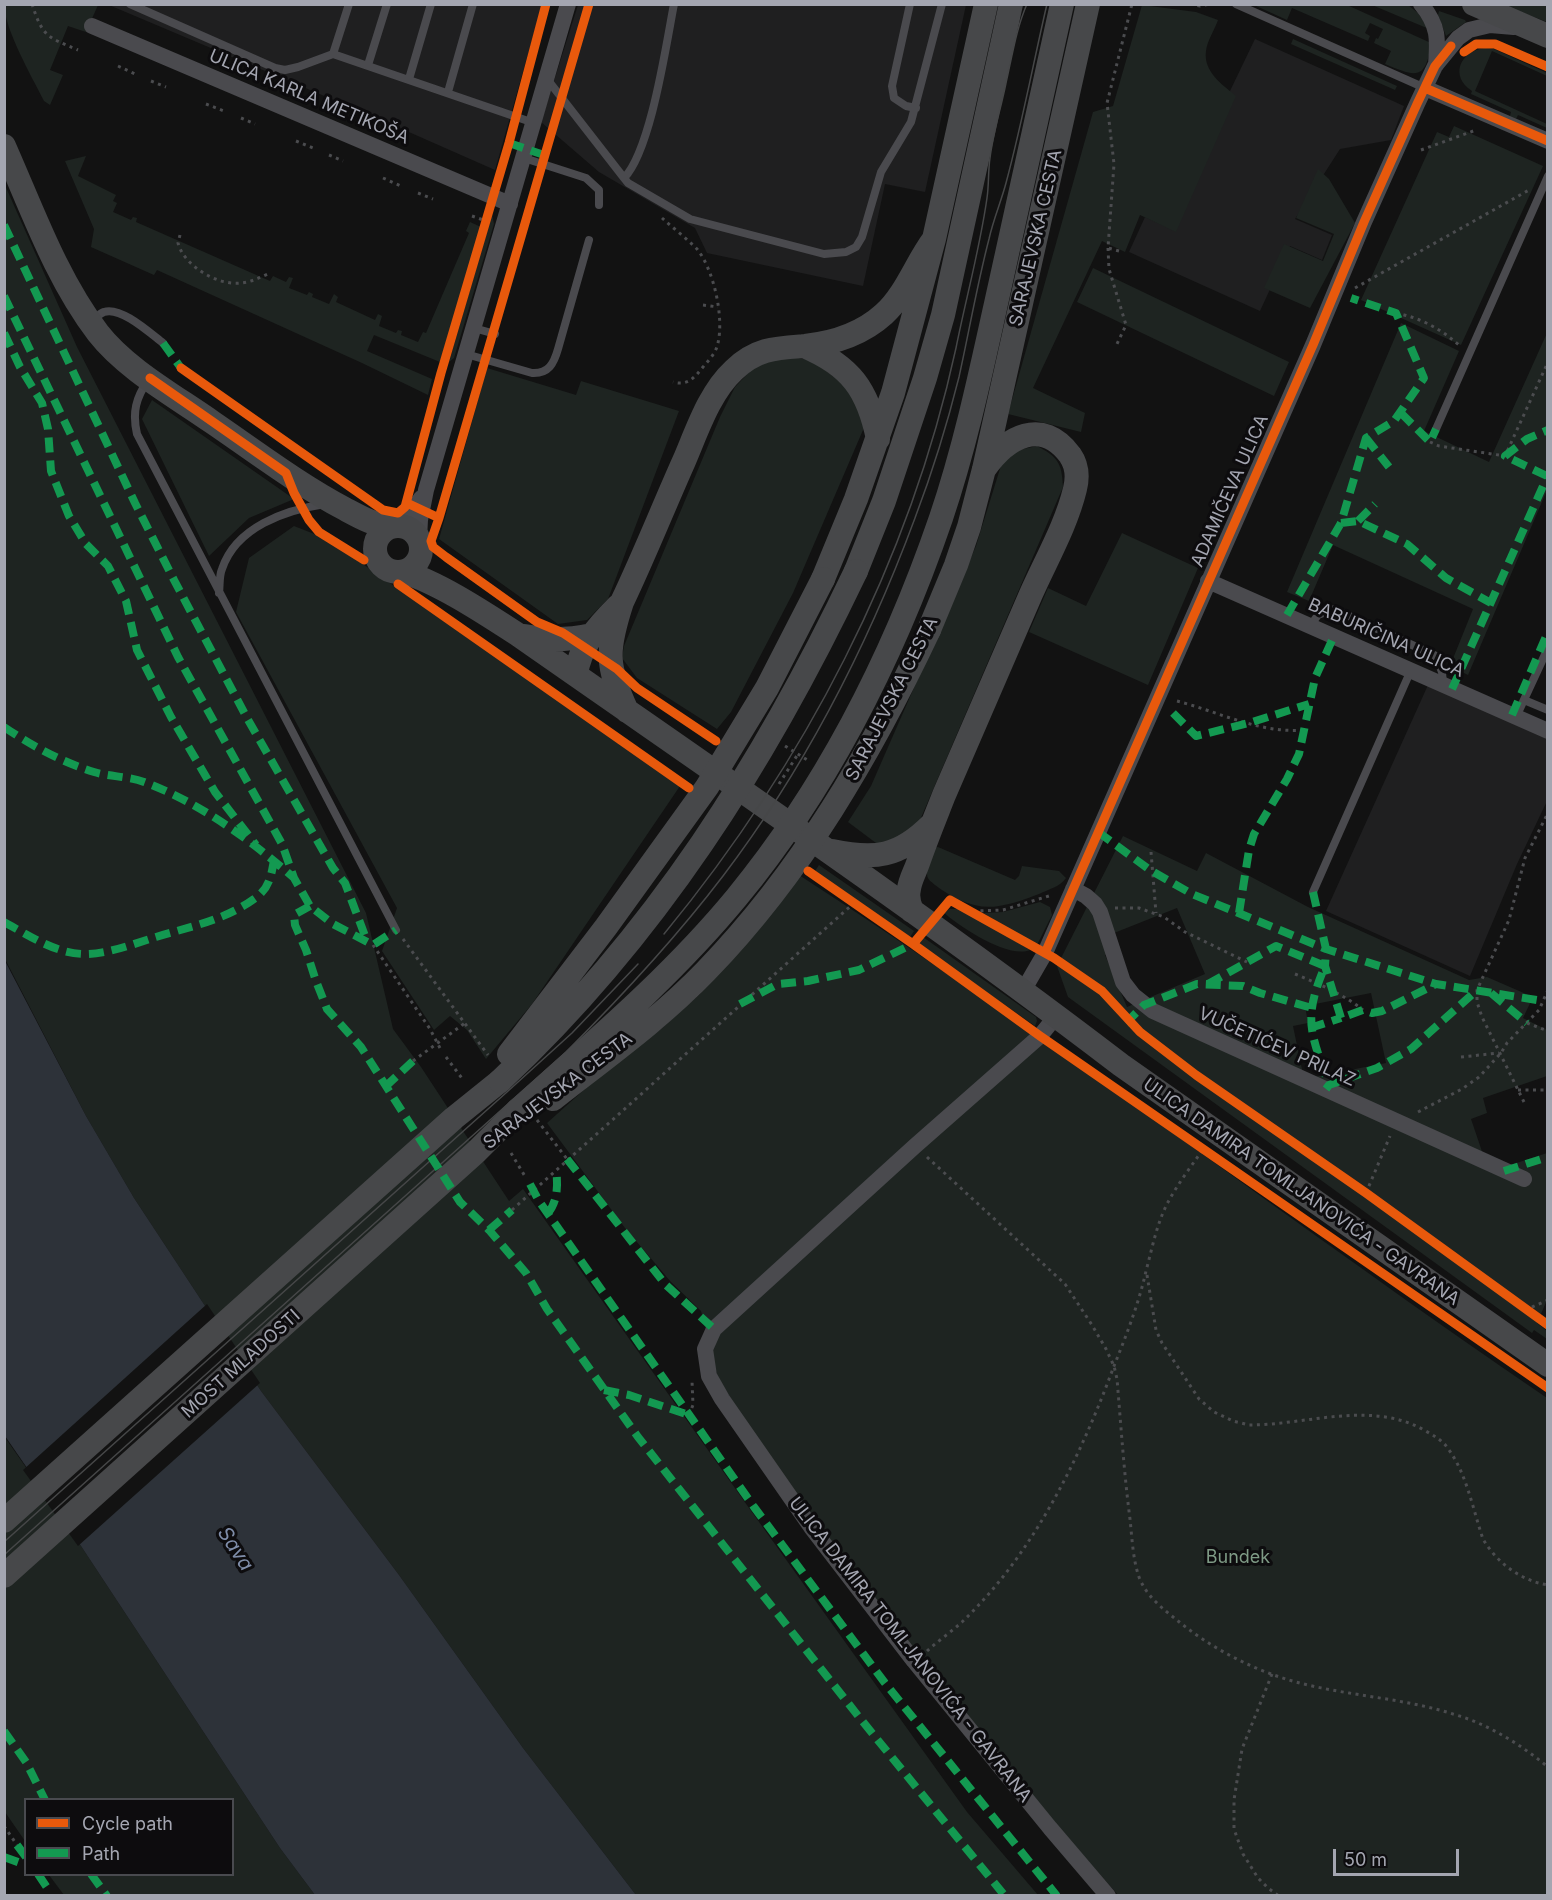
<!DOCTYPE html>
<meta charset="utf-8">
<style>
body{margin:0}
#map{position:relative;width:1552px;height:1900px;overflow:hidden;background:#121212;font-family:Inter,sans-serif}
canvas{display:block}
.frame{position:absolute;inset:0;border:6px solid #a4a6b1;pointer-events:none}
.legend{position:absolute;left:24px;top:1798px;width:210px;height:78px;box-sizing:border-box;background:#0d0c0e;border:2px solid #494a4f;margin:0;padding:8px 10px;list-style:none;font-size:18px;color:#a4a6b1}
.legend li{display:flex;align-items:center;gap:12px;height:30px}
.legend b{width:30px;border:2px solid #494a4f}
.scale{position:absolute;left:1333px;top:1849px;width:126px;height:27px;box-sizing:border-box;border:3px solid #a4a6b1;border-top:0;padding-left:8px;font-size:18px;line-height:21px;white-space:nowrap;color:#a4a6b1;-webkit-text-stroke:4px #0d0c0e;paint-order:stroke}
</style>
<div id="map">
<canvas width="1552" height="1900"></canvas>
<div class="frame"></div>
<ul class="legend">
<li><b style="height:8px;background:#e8590c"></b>Cycle path</li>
<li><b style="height:8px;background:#139951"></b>Path</li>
</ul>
<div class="scale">50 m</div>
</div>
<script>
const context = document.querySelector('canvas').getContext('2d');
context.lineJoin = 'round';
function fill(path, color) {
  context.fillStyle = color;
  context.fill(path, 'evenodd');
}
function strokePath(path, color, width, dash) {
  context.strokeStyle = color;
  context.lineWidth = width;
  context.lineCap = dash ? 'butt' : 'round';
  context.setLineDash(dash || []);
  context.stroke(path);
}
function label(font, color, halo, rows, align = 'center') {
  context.font = font + ' Inter,sans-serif';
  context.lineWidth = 6;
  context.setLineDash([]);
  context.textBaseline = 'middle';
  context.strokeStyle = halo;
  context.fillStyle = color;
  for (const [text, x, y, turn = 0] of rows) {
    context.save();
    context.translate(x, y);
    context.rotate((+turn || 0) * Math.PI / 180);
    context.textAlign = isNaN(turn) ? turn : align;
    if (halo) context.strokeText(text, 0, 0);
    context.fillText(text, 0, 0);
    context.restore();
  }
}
fill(new Path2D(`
 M109,5H542L495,170L393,125Z
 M578,5H966L925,192L885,184L863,286L707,253L695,228L599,172L541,122Z
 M1255,39L1404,106L1391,140L1340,149L1295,219L1332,235L1322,260L1290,246L1260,311L1129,252L1145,217L1165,226Z
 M1428,685L1547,738V801L1517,864L1470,976L1326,911Z`), '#1f1f20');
fill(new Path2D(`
 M4,5H98L86,32L68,26L50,70L63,75L50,105L44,101C32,77 5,30 4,5Z
 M1142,5L1196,12L1218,20C1215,29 1207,41 1206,51C1203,72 1223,85 1236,96L1176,232L1140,215L1125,252L1102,241L1033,388L1085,413L1081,432L1008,414L1093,112L1113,106Z
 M1254,5H1347L1431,43C1426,81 1416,77 1385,64L1391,51L1374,43L1376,38L1378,39L1383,29L1370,23L1365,33L1370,36L1368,41L1292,8L1287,20Z
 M1372,5H1408L1418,13L1429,29Z
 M1503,5H1547V22Z
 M1439,11L1465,20L1466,22L1446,36L1438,15Z
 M1293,39L1397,86L1395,90L1291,44Z
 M1485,48L1494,49L1547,73V76L1492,51L1475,91L1547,124V128L1518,115L1516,119L1510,116L1511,112L1471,94L1472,91C1449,76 1460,51 1485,48Z
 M1454,126L1543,166L1461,345L1361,300L1437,132L1449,137Z
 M86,156L78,176L116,195L113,201L117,203L113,212L131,220L133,217L137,218L136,222L270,281L273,276L286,282L289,277L293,278L289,288L307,295L309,292L313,294L312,297L329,304L334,294L338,297L336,302L375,320L378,314L382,316L379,326L396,333L398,330L402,331L401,335L418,342L423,332L426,333L469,233L466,231L470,222L481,227L440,362L374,335L367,351L432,379L428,395L362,363L157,270L154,275L91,247L94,229L65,161Z
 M1318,169L1329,179L1355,223L1310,308L1264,288L1284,244L1323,261L1334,234L1296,218Z
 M4,183L77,347L366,913L393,1029L421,1067L509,1201L523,1189L749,1508L967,1812L1038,1895H636L523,1748L399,1575L261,1391L134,1198L86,1116L5,959Z
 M492,214L494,224L454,358L449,362Z
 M1093,268L1289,362L1274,396L1077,302Z
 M1401,323L1459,351L1424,431L1489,462L1547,333V490L1468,675L1450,666L1473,609L1333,545L1309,601L1287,592Z
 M778,355L812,360L855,393L866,423L793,593L731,712L717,729L637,678L622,658L624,646L720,417L735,387L756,365Z
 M487,368L576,395L581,381L679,411L608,599L587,620L558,624L439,539Z
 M152,400L294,499L249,518L209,556L142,419Z
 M1037,446C1058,457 1062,463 1063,487L917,827L880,846L848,822L871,786L976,546L1003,459L1019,450Z
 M294,526L327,539L680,786L532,1004L486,1059L467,1030L450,1016L434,1030L382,951L397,908L236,612L249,558Z
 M1122,533L1198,568L1148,685L1029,632L1048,588L1086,606Z
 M1123,836L1197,871L1206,853L1308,907L1469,980L1487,977L1533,997L1523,1018L1547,1030V1076L1483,1098L1487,1113L1471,1119L1489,1172L1547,1153V1300L1537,1323L1547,1331V1339L1534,1330L1532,1333L1068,997L1057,966ZM1177,908L1205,974L1127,1007L1105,955L1120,948L1114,933ZM1371,993L1386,1063L1304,1079L1293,1026L1308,1023L1305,1006Z
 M938,847L1015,880L1019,876L1022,866L1059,871L1066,878C1060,887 1049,889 1039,894C1026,899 1012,904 999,906C975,910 954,899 935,885C932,882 927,880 927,874C926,865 930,856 933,848Z
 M819,865L914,931L910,937L815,871Z
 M799,875C1055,1040 1296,1227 1547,1398V1895H1118L1055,1823L845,1564L740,1416L717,1375L701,1311L671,1282L625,1228L547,1123L623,1055L661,1029L700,994Z
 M1040,902L1050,907L1052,915L1037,945L983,913L1003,912Z
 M950,909H959L970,912L1030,950C1008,959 960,927 943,912Z
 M923,937L1036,1017L1037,1021L1035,1026L918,944Z
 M4,1436L81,1546L280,1848L315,1895H64L49,1875L232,1874V1800H26L25,1841L5,1812Z`), '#1e2421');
fill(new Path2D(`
 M4,959L86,1116L134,1198L261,1391L399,1575L523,1748L636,1895H315L280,1848L81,1546L5,1436Z`), '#2d3239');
fill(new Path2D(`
 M207,1304L260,1383L78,1546L23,1470Z`), '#121212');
strokePath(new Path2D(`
 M32,4C43,38 48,37 78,50
 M1190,4L1200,6L1210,4
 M118,66L135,74
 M151,81L166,87
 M206,104L224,111
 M241,118L255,124
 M296,141L313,148
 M1421,150L1476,130
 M329,155L343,161
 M383,178L401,186
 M418,193L433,199
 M472,216L486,221
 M662,218C673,228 686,238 697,249C714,270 724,317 718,343C716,353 709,360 703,367C694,378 688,386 673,382
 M180,235L178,243C184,266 218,286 241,283C251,282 259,278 268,274
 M1108,248L1109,269L1126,325L1117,344
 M1119,251L1108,248L1114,164L1107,103L1132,4
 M1355,288L1529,190
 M703,305L718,307
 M1396,313C1421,318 1441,329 1460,346
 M1430,442L1439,446L1505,456L1548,362
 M1177,701C1219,712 1261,734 1304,730
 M785,746L809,761
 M779,784L798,754
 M1151,852L1156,913
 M1115,908H1139L1164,917L1185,932L1247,962
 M973,911L1003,910L1052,895
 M403,939L488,1055
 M373,945L430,1029L441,1050
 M1295,974C1319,984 1343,994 1363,1010
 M1527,1023L1548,1031
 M446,1057L464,1081
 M1461,1057L1499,1053
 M413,1061L465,1023
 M1518,1090H1548
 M1524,1102L1482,1017L1477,1002V990L1509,920L1525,858L1548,813
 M1418,1112L1462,1089L1479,1077L1501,1053L1507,1043L1539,1010L1548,990
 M537,1120L567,1159
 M511,1153L526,1178
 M927,1157L1065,1284L1092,1325L1106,1349L1114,1366L1117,1379C1121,1426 1124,1473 1130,1519C1132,1538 1133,1560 1139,1577C1146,1596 1163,1609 1178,1621C1210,1647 1249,1668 1289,1680C1343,1696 1400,1697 1453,1714C1488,1724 1520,1744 1548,1767
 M1366,1193L1390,1136
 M512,1210L854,903
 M1147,1275L1156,1330L1162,1343L1199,1399L1214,1412L1233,1421L1249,1425C1307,1425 1371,1400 1424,1430C1434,1436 1443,1440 1449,1450C1467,1475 1473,1510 1483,1539C1496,1562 1521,1581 1548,1585
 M1525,1310L1548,1300
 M689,1415L693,1405L692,1381
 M927,1651C938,1641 951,1632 962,1622C1034,1553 1080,1458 1114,1366C1126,1336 1139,1303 1146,1271C1152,1249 1156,1227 1166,1206C1176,1186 1191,1167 1203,1149
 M1272,1674L1242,1749L1234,1800V1829L1243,1854L1258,1878L1268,1888L1279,1896
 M4,1826L17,1845`), '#4b4c4f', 3, [3, 4.5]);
strokePath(new Path2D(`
 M130,4L275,68L285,70L298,67L333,54L534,123
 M910,4L892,86L894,98L906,106L916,108
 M1236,4L1425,88
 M333,54L349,4
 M368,65L387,4
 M409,79L431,4
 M547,79L624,178C651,150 666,45 674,4
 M448,92L473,4
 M524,158L586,178L599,190V205
 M624,178L628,183L690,219L824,254L846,252L856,247L862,237L881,172L911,122L942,4
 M93,320C96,318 100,313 104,312C121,306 151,334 163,343
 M474,328L495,334
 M466,354L532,373C549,374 554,363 558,349L589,240
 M148,380C136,398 132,412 137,434L396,930
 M1436,429L1548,176
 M219,593C220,585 219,576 222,569C236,527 285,510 325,504
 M1310,626L1318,615L1334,609L1436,656L1442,672L1443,684
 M1524,700L1548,710
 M1516,717L1548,648
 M1313,892L1411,670`), '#4a4a4e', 8);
strokePath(new Path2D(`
 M1421,4C1439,26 1438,39 1436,65
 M92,26L510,204
 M1425,88L1548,141
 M398,525L408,518L421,498
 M419,538L420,520L426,490L568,4
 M1208,581L1548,731
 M1073,889L1086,896L1095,904L1100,912L1123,982L1133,995L1153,1011L1524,1179
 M1023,991L1045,953L1313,345L1364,222L1417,104L1435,66L1458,38L1469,30L1490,25L1514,27
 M1057,1015L1040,1036L915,1146L714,1329L705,1349L709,1376L722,1399L811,1527L914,1661L1050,1828L1108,1896`), '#4a4a4e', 16);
strokePath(new Path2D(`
 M1474,4L1548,36
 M4,146C32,209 56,278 98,333C126,369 175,396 212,422C256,452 298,484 345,509C360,517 374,525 391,527
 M804,346C851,366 868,390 878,439
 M375 549a23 23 0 1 1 46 0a23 23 0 1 1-46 0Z
 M856,571L884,501L925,378L943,315L1011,4
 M403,572C438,582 486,614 517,634C720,776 925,915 1121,1065L1548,1365
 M823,579L856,499L893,393L934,239L986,4
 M929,630L956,565L969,527L984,469L1088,4
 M524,636C548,641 569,640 592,635
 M576,675C579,647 598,626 618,606
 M627,711C606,665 606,651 622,602C644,556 663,508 684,461C697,431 709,393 734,370C757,348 777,348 805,346C834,343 862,334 884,314C906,294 916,263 934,239
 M832,851C875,860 899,857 931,825
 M912,911C909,904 907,897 909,889C910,880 915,872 918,863C926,840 935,818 944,795C973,728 1002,661 1031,594C1046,560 1066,526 1075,489C1078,477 1077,465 1070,455C1042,417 1007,437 985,468
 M4,1521L454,1118L500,1081
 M4,1576L476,1152L518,1110`), '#47484a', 24);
strokePath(new Path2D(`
 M664,934C804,764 909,564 956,348C966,298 980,248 987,198C989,185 988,171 990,158C993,133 1001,108 1006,83C1012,57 1016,29 1027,4
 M4,1542L507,1092L572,1033L638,964
 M4,1555L566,1052C622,996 675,939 723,876C805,768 868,645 915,518C932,473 947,425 959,377C969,332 977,285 989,239C993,220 1001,202 1006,183C1022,124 1033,64 1047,4`), '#464748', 1.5);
strokePath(new Path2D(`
 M509,1054L606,927L707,787L767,688L823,579
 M500,1081C655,936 765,762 856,571
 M553,1099C605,1058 660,1019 706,971C802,872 871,753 929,630
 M518,1110C594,1042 672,976 737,897C829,785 894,655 941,518C966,444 982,367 999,290C1020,195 1041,100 1062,4`), '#47484a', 24);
strokePath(new Path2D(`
 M509,143L544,155
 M4,225L135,503L174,580L247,718L333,868L345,883L367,941
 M4,296L178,657L282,844L294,878L310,906L333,924L373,945L396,930
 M4,333L20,367L42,403L48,429L51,471L69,516L86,544L108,566L126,601L137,650L171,717L215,792L256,845
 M163,343L181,368
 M1401,413L1430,442L1436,429
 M1366,438L1389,467
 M1547,476L1505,456L1527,439L1548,430
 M1358,521L1375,504
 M1341,523L1358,521L1407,544L1446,578L1491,603
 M1287,615L1341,523L1366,438L1394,421L1424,378L1396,313L1351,298
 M1452,689L1548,475
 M1173,713L1196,736L1249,723L1309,704
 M1512,715L1548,632
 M4,727C32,746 62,762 94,772C110,777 128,776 144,782C200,803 248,838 293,877
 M1098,832L1150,870L1192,894L1326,949L1436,984L1543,1001
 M1313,892L1326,949L1325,966L1341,1018L1363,1010L1372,1013L1382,1011L1436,984
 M310,906L294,915L295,925L306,950L316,981L327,1009L361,1047L460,1202L489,1230L526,1273L547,1309L638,1437L859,1717L1005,1896
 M1239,913L1249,850L1254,834L1287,779L1299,754L1315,678L1334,636
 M4,922C28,935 56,954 85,954C108,954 133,944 156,937C189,927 225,920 254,899C269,889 271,877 274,860
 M1208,984L1276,946L1325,966C1302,1020 1311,1033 1329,1085
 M1491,993L1527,1023
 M740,1004L778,984L808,981L859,970L913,944
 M1132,1024L1129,1020L1144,1005L1197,984L1243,986L1260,993L1312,1008
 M1310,1028L1341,1018
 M385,1087L413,1061
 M1326,1089L1329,1085L1377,1068L1411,1049L1477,990
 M567,1159L665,1284L714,1329
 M1504,1171L1548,1157
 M530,1184L539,1201L754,1507L885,1683L1057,1896
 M548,1213C558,1201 558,1184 556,1169
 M489,1230L512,1210
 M604,1390L629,1395L689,1415
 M4,1731L26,1762L45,1800
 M17,1845L26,1857
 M4,1857L26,1865
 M38,1874L50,1892
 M91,1874L107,1896`), '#139951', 8, [15, 8]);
strokePath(new Path2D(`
 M1464,52L1476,44H1495L1548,67
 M1425,88L1548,141
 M181,368L383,510L398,513L405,507L441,373L509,143L546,4
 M150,378L286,473L294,493L309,520L319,532L364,560
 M407,503L439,518L431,541L433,547L446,557L537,622L563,633L617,669L637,688L716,741
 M439,518L589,4
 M398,584L689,788
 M808,871L913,944
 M1045,953L1313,345L1364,222L1417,104L1435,66L1451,46
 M1548,1325L1366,1193L1196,1075L1140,1032L1102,991L1054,958L950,900L913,944L1040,1036L1548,1388`), '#e8590c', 9);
label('18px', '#a4a6b1', '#0d0c0e', [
 ["ULICA KARLA METIKOŠA",309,97,23],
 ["SARAJEVSKA CESTA",1036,238,-77],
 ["ADAMIČEVA ULICA",1230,491,-66],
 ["BABURIČINA ULICA",1386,638,24],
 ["SARAJEVSKA CESTA",892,699,-63],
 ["VUČETIĆEV PRILAZ",1277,1047,24],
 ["SARAJEVSKA CESTA",558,1091,-37],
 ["ULICA DAMIRA TOMLJANOVIĆA - GAVRANA",1301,1192,35],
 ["MOST MLADOSTI",241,1364,-42],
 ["ULICA DAMIRA TOMLJANOVIĆA - GAVRANA",910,1650,52]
]);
label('18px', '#7e9a85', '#0d0c0e', [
 ["Bundek",1238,1558]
]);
label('italic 20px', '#7f8da9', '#0d0c0e', [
 ["Sava",235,1549,57]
]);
</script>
